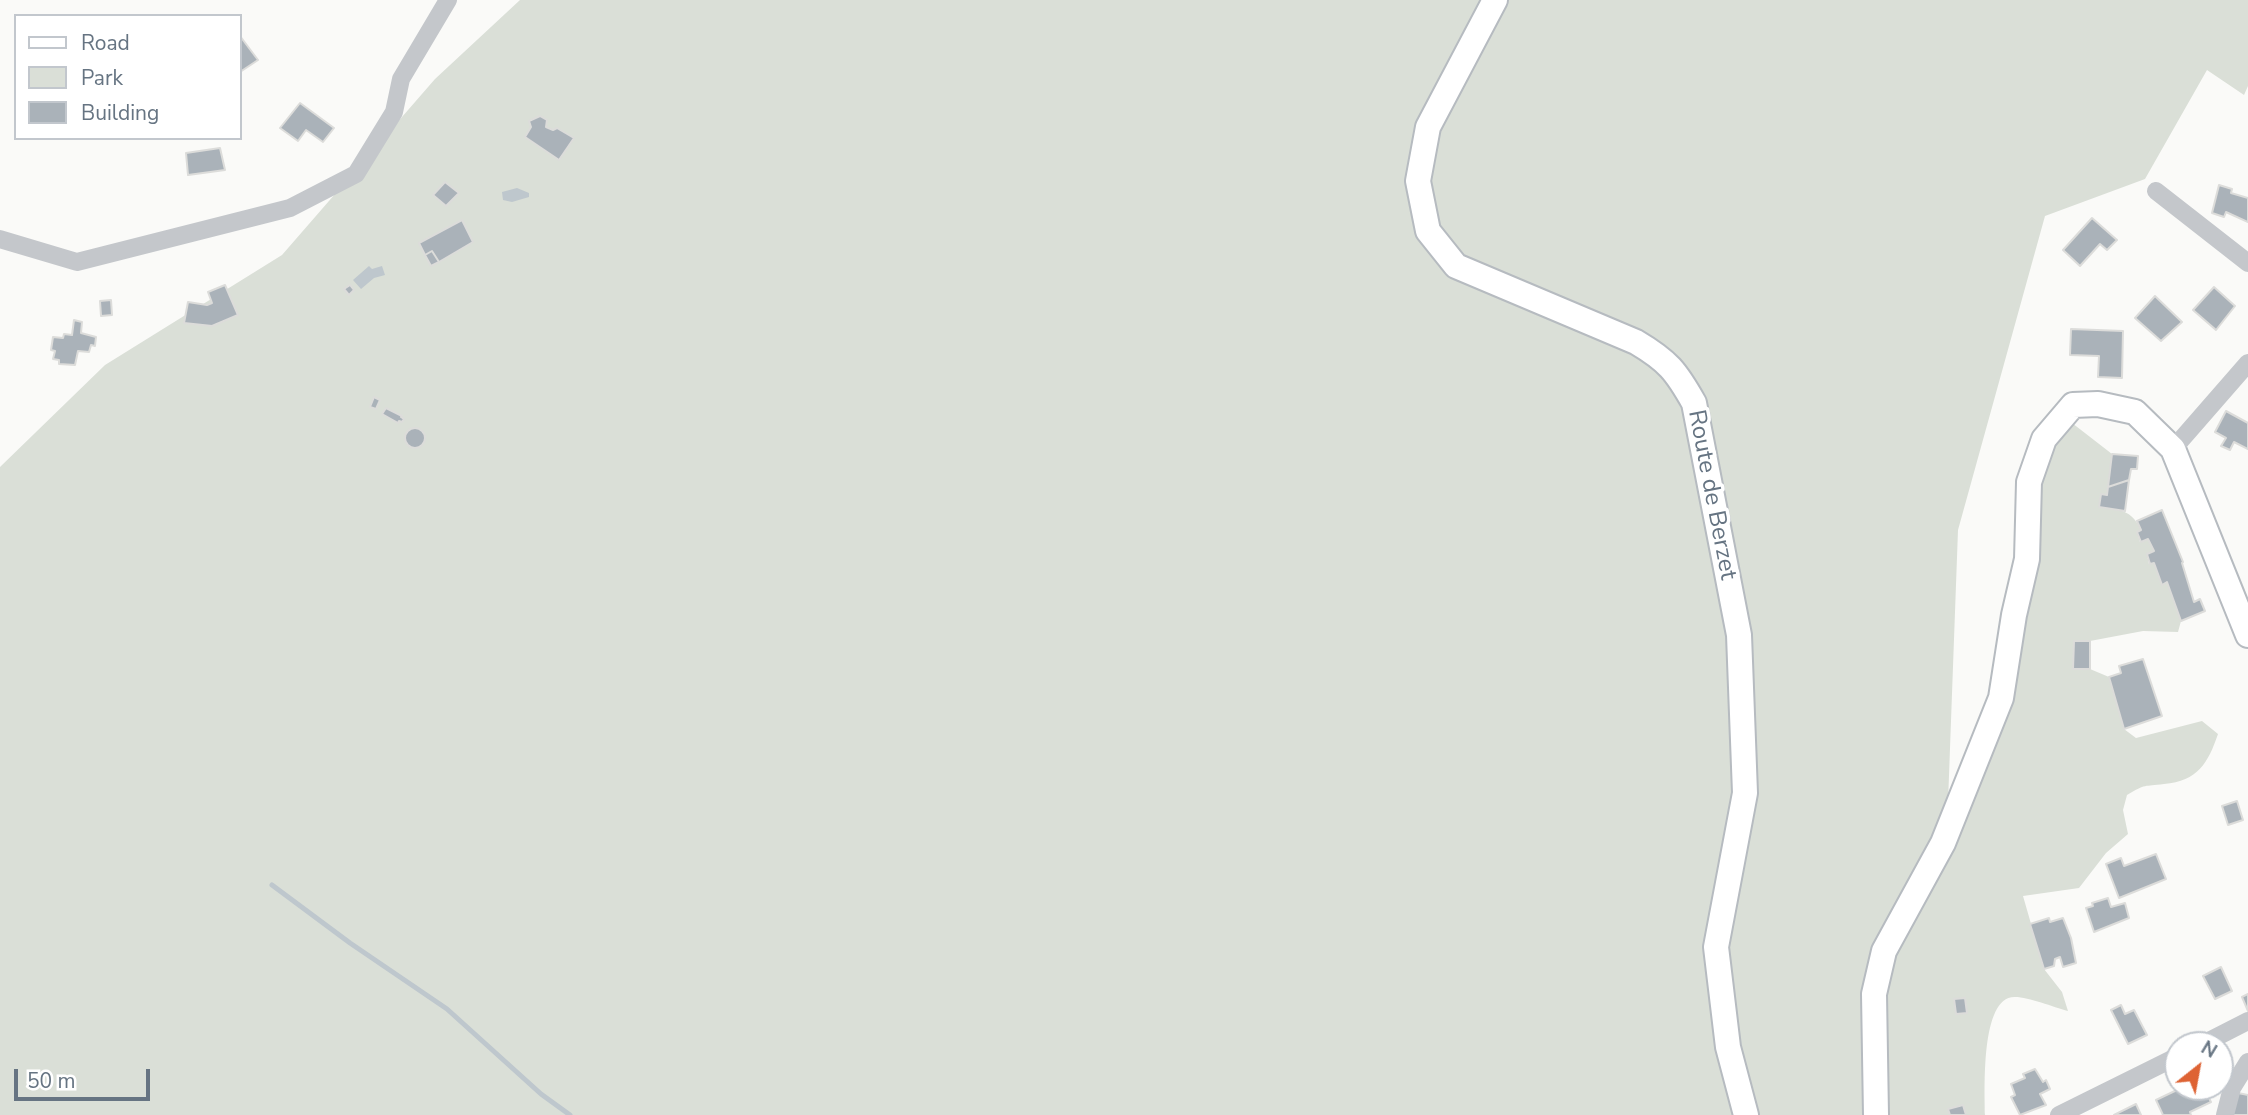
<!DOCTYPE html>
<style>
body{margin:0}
#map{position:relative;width:2248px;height:1115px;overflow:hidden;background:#fafaf8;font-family:"Nunito Sans",sans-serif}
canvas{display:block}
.legend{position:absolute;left:14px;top:14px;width:228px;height:126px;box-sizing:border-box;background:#fff;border:2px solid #c2c7cd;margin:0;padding:9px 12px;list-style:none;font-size:21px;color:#667482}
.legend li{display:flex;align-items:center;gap:14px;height:35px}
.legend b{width:35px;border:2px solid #c2c7cd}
.north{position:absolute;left:2164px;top:1031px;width:70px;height:70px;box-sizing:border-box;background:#fff;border:2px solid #c2c7cd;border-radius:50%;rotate:31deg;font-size:19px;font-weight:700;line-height:28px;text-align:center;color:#667482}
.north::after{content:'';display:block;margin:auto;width:24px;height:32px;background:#de6334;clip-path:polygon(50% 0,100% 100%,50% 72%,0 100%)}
.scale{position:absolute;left:14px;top:1069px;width:136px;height:32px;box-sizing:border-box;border:4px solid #667482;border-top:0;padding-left:9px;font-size:21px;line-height:24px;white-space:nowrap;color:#667482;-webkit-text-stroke:5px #fff;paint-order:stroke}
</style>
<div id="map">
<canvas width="2248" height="1115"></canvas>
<ul class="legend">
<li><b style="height:9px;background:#fff"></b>Road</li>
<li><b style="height:19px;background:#dadfd7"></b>Park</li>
<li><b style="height:19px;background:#aab2b9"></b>Building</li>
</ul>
<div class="north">N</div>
<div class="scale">50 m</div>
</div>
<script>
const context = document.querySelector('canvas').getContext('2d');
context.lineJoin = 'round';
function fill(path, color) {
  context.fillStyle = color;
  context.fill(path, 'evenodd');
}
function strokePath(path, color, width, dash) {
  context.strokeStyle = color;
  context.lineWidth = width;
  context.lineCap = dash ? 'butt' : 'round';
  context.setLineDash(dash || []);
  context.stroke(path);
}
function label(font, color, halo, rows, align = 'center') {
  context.font = font + ' "Nunito Sans",sans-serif';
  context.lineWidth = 7;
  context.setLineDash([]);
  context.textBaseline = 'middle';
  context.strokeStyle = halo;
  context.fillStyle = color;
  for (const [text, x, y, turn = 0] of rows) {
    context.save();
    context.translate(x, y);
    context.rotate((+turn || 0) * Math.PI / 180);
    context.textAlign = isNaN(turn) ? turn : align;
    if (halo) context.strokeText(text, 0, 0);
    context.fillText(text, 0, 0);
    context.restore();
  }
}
fill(new Path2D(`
 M520,0H2248V86L2244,95L2207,70L2145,179L2045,216L1958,530L1947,830L2001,698L2029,482L2063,416L2112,454L2107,495H2101L2099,507C2120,510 2131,509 2141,530L2137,532L2140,542L2148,539L2154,551L2147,555L2149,564L2154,563L2162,585L2167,582L2181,621L2178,632L2143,631L2090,641H2074L2073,669H2090L2109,677L2124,729L2136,738L2202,721L2218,734C2208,763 2198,781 2164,784C2143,787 2147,783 2127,795L2123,810L2128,834L2106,853L2079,888L2023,896L2044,969L2062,992L2068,1011C2053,1007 2029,997 2015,997C1980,996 1985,1091 1985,1115H0V467L105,365L282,255L435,79Z`), '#dadfd7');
fill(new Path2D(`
 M517,188L529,193V197L512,202L503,200L502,192Z
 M369,266L372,269L382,266L385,275L374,278L361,289L353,280Z`), '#bec7cd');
strokePath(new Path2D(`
 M272,885L350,943L447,1009L541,1094L570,1115`), '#bec7cd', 5);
const building = new Path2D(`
 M240,36L258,60L240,72Z
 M300,103L334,128L323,142L306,130L298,141L280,128Z
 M540,116L547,120L546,127L553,130L557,128L574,138L559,160L525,137L531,127L529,121Z
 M220,148L225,170L188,175L186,153Z
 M445,182L459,193L446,206L433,195Z
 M2219,185L2232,189L2231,193L2248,198V222L2226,212L2224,217L2212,213Z
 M2092,218L2117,240L2107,250L2100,244L2080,266L2063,250Z
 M462,220L473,242L439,262L432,251L425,255L419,243Z
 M432,251L439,262L431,266L425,255Z
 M225,285L238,315L212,326L184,323L188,302L207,305L212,303L208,292Z
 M350,285L354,290L349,295L344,289Z
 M2214,287L2235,306L2216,330L2193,310Z
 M2155,296L2182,322L2161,341L2135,318Z
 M111,300L112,315L101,316L100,301Z
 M74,320L82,322L81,333L96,337L95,346L91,345L89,352L78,351L75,365L59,364V360L53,359L55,351L51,350L53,337L63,338L64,334L72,335Z
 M2071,329L2123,331L2122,378L2098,377L2099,356L2070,355Z
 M374,397L380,400L376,409L370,407Z
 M386,408L402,416L401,417L404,419L402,422L399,421L398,423L382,414Z
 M2226,411L2248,423V449L2234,442L2230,450L2221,446L2226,438L2215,432Z
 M405 438a10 10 0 1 1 20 0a10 10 0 1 1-20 0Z
 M2112,454L2138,456L2137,469H2131L2129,480L2108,487Z
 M2129,480L2125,511L2099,507L2101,494L2107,495L2108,487Z
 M2162,510L2183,562L2182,563L2194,602L2200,599L2205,611L2181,621L2167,582L2162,585L2154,563L2150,564L2147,554L2154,551L2148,539L2141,542L2137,532L2141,530L2137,521Z
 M2074,641H2090V669H2073Z
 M2143,659L2162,716L2124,729L2109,677L2121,673L2119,666Z
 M2237,801L2243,820L2228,825L2222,806Z
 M2156,854L2166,879L2119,898L2106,864L2121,858L2124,866Z
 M2108,898L2111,907L2125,903L2129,918L2094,932L2086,908L2093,906L2092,903Z
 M2049,918L2050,922L2063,918L2071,938L2076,963L2063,967L2060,957L2055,959L2054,966L2044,969L2030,924Z
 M2221,967L2232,991L2215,999L2203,976Z
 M2248,994V1011L2242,997Z
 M1965,998L1967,1013L1956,1014L1954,999Z
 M2121,1005L2125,1014L2134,1010L2147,1035L2128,1044L2111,1010Z
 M2035,1069L2043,1082L2046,1080L2050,1089L2040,1094L2046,1105L2020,1115L2011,1097L2015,1095L2011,1084L2025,1078L2023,1074Z
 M2176,1085L2203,1087L2211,1102L2190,1112L2191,1115H2163L2156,1100L2179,1089Z
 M2238,1093L2248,1095V1115H2232Z
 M2136,1104L2141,1115H2114Z
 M1963,1105L1966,1115H1950L1948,1109Z`);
fill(building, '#aab2b9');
strokePath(building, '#dcdcda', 2);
const secondary = new Path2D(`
 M1495,0L1428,127L1418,181L1428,231L1456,266L1636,342C1668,361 1676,371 1694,403L1739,635L1745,793L1716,947L1728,1047L1746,1115
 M1876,1115L1874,994L1884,951L1943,843L2001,698L2014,615L2027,559L2029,482L2044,439L2073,405L2098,404L2135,412L2173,449L2248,635`);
strokePath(secondary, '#b6bbc0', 28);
strokePath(new Path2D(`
 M2156,191L2248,263
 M0,239L77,262L290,208L356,174L394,112L401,79L448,0
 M2173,449L2248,363
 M2201,1045L2248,1021
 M2059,1115L2178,1056
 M2225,1115L2232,1088L2248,1062`), '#c4c7cb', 18);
strokePath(secondary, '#fff', 24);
label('24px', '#667482', '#fff', [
 ["Route de Berzet",1711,495,79]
]);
</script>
